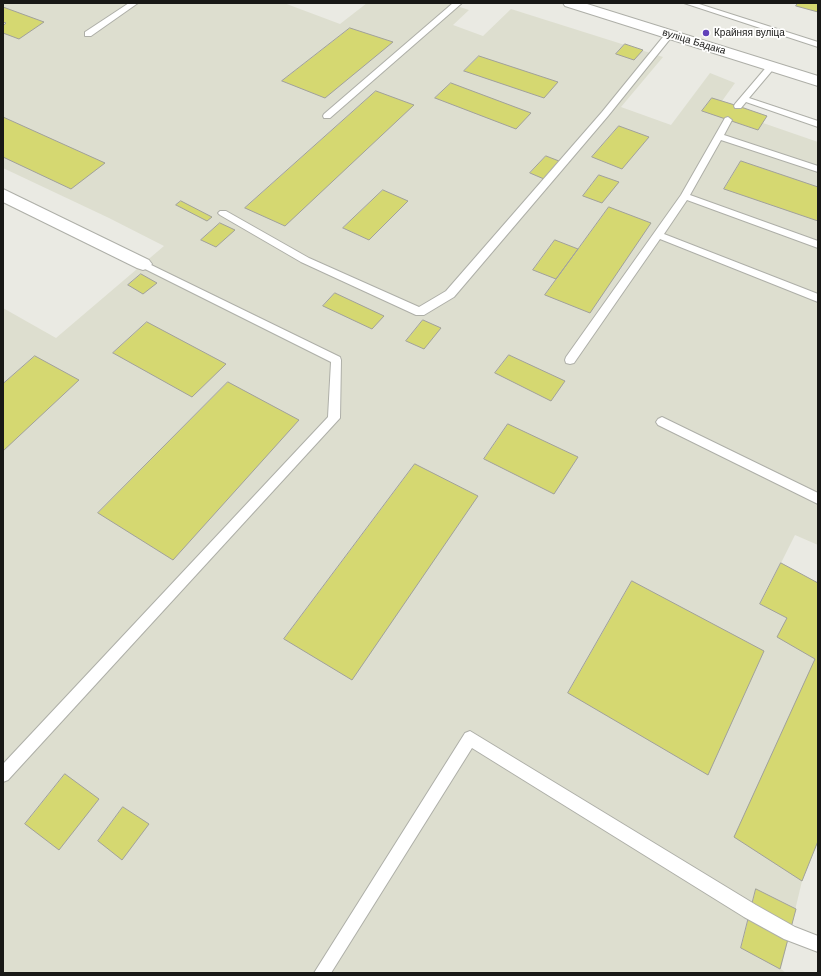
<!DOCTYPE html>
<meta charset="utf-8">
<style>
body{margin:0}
#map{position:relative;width:821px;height:976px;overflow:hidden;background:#eaeae3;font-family:Helvetica,sans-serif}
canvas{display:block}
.frame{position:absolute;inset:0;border:4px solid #181816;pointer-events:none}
</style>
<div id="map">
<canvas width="821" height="976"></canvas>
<div class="frame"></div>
</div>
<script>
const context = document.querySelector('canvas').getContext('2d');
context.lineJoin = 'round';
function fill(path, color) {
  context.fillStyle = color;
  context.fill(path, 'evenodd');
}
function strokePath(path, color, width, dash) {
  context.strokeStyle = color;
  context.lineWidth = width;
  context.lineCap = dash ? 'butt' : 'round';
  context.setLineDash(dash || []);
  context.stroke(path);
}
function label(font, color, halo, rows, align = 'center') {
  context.font = font + ' Helvetica,sans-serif';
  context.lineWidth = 3.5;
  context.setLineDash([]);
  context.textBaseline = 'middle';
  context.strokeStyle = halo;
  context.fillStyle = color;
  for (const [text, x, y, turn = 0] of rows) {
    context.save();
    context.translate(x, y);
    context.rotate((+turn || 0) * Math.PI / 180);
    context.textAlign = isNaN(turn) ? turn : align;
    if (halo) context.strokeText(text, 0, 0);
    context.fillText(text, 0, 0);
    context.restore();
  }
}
fill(new Path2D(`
 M3,3H284L340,24L367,3H448L469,10L453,25L483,36L511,9L663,57L621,107L671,125L710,73L735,83L722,101L767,116L763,123L818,142V545L795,535L781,563L818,583V841L802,881L781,969L786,973H3V308L56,338L164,246L109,218L3,168Z`), '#dddecf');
const building = new Path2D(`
 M798,3H818V12L796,6Z
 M3,7L44,22L19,39L3,33V26L6,23L3,22Z
 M350,28L393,42L325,98L282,81Z
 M625,44L643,50L634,60L616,54Z
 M479,56L558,82L544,98L464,71Z
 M451,83L531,113L516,129L435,98Z
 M376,91L414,105L285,226L245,208Z
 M712,98L738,106L767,116L758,130L702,111Z
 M3,117L105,163L71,189L3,157Z
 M619,126L649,137L622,169L592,157Z
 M546,156L559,161L544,179L530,173Z
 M741,161L818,187V221L724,189Z
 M599,175L619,182L602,203L583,196Z
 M383,190L408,201L369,240L343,228Z
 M181,201L212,217L207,221L176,205Z
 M609,207L651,223L590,313L545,295Z
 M220,223L235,230L216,247L201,240Z
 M555,240L578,249L556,279L533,270Z
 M141,274L157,283L143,294L128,285Z
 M335,293L384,316L372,329L323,306Z
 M423,320L441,328L424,349L406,341Z
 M147,322L226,364L192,397L113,353Z
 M509,355L565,381L551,401L495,373Z
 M35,356L79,380L3,451V384Z
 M228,382L299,420L173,560L98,513Z
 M508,424L578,457L554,494L484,459Z
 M415,464L478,496L352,680L284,639Z
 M781,563L818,583V841L802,881L734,837L815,659L777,637L787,618L760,604Z
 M632,581L764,651L708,775L568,693Z
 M65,774L99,799L59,850L25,824Z
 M123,807L149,824L122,860L98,841Z
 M756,889L796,909L780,969L741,948Z`);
fill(building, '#d5d871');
strokePath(building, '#a1a19a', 1);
const lane = new Path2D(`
 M129,3H138L91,36H85V32Z
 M453,3H462L330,118H324L323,116L324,114Z
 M684,3H696L818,42V47Z
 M667,32H673L674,34L608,116L454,297L424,315H416L301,262L220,215L218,213L220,211H226L309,258L419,307L446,291L602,112Z
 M769,64H772L776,66L749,98L818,121V127L746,102L741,108H735L734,106L735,104Z
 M728,117L732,120L724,135L818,166V172L721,140L690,195L818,241V248L687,200L664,234L818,294V302L660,239L574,363L570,364L566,363L565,360L566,357L681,195L725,118Z
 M143,261L340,357L341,360L340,418L8,780L3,782V764L328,417L331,362L139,266L138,264Z
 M662,417L818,493V504L658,425L656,422L658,419Z
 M470,731L756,905L795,927L818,936V952L784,939L744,917L472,748L331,973H314L465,733Z`);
const street = new Path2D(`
 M3,189L149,260L152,264L149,268L143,270L137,268L3,202Z`);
const secondary = new Path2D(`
 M563,3H584L818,76V86L565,6Z`);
strokePath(lane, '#aeafa8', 2);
strokePath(street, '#aeafa8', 2);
strokePath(secondary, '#aeafa8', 2);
fill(lane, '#fff');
fill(street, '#fff');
fill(secondary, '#fff');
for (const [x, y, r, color] of [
 [706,33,4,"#6141b9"]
]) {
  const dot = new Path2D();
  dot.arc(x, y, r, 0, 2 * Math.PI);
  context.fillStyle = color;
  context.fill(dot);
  strokePath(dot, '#fffffe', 1.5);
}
label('10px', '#181816', '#fffffe', [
 ["Крайняя вуліца",714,33]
], 'left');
label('10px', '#181816', '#fffffe', [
 ["вуліца Бадака",694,42,17]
]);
</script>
